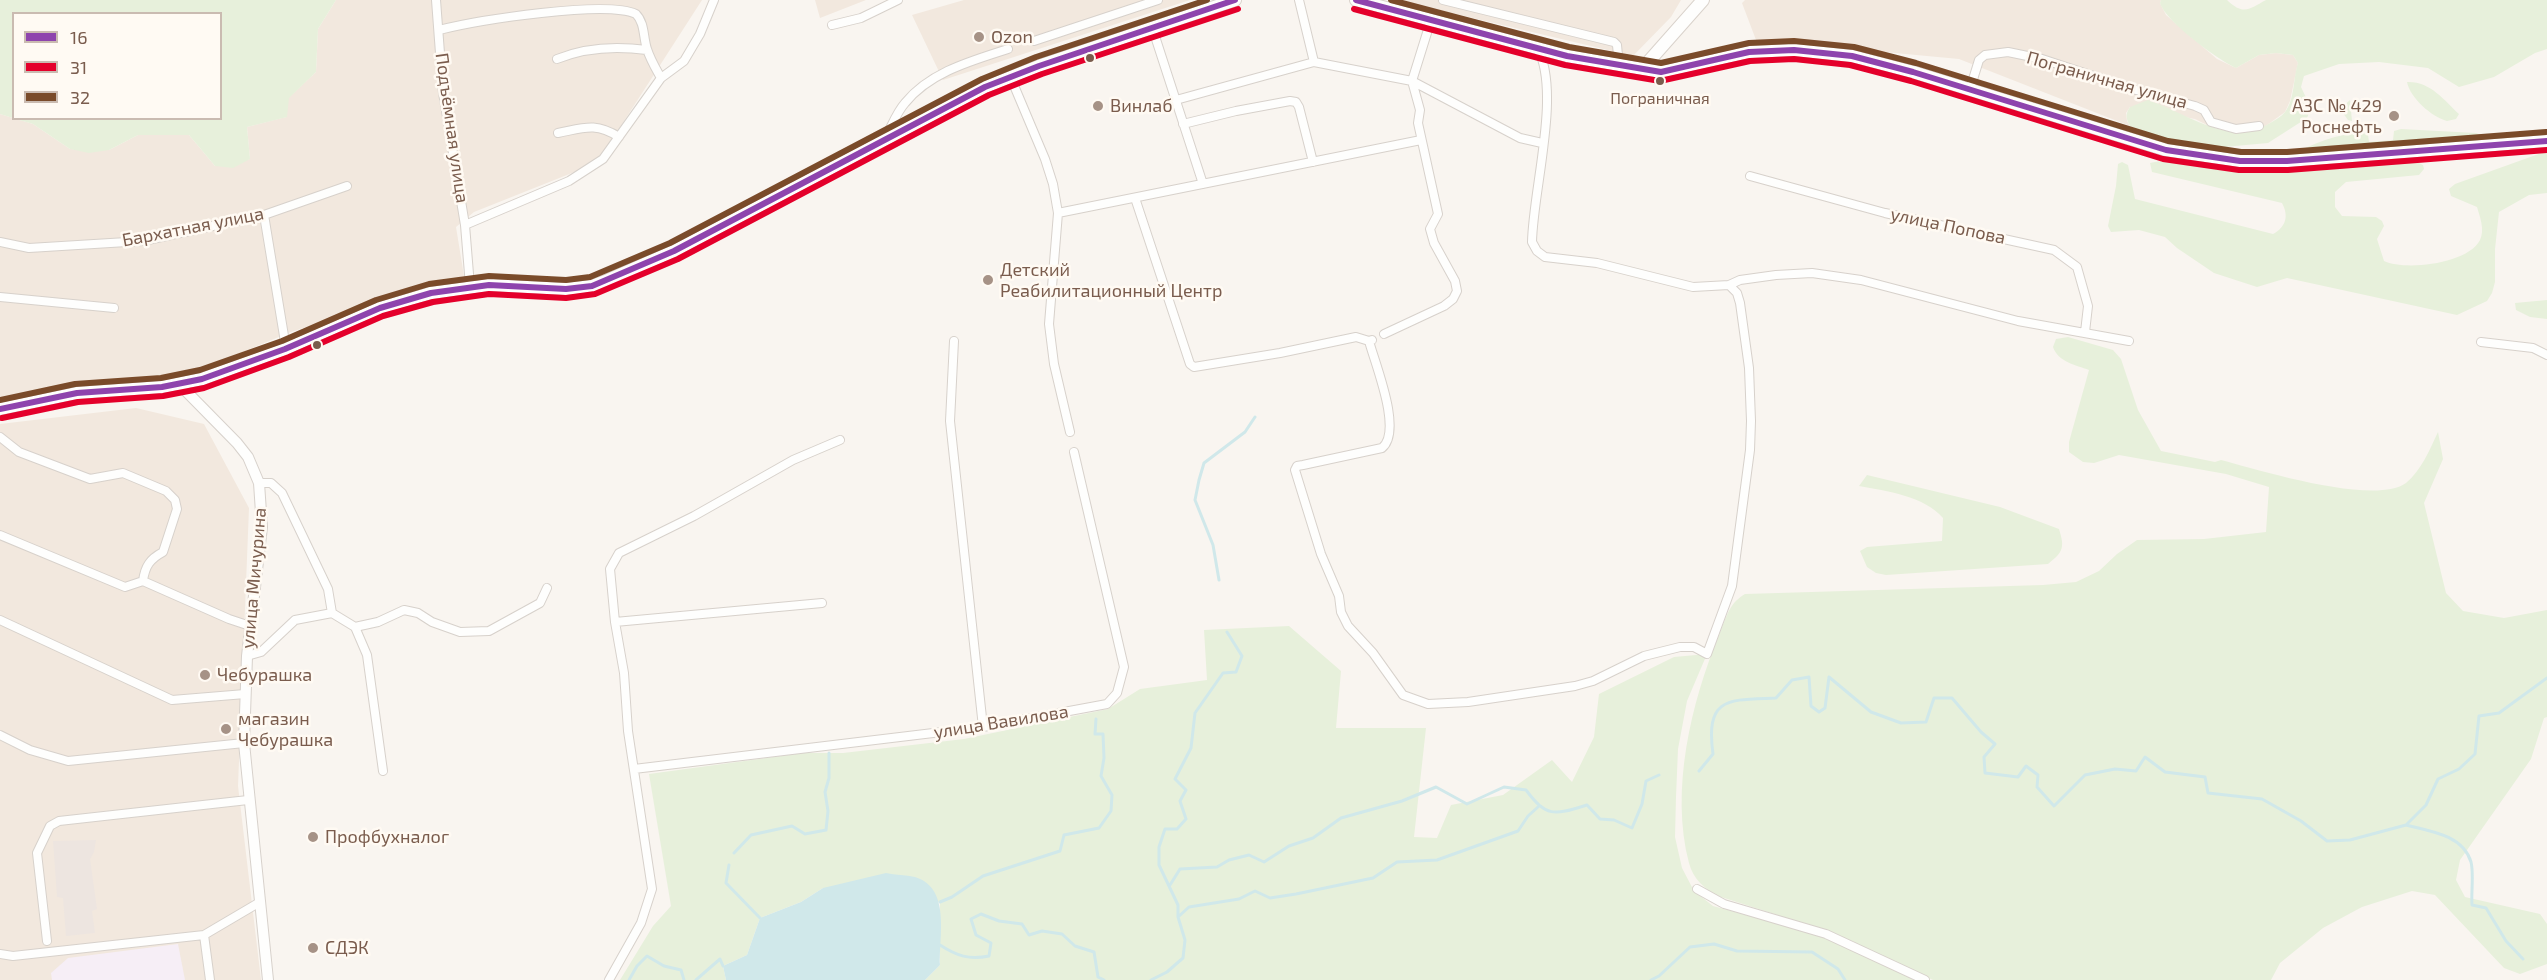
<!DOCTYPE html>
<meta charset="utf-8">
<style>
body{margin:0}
#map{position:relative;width:2547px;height:980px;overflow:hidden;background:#f9f5f0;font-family:"Exo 2",sans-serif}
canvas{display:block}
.legend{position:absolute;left:12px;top:12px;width:210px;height:108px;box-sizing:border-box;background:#fffaf3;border:2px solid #cabbb1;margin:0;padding:8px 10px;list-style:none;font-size:18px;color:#7a5c4d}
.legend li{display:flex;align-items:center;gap:12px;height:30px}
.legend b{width:30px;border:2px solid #cabbb1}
</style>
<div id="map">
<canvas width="2547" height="980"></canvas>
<ul class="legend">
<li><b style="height:8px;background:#8e44ad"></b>16</li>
<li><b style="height:8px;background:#e4002b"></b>31</li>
<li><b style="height:8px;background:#7a4b2a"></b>32</li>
</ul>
</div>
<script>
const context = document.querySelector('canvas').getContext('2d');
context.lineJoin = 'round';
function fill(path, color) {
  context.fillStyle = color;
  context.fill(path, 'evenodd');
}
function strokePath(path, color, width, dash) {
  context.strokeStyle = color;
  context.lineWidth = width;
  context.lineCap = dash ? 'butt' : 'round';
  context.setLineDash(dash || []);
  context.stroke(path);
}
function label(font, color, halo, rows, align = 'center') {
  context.font = font + ' "Exo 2",sans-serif';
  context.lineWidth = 5;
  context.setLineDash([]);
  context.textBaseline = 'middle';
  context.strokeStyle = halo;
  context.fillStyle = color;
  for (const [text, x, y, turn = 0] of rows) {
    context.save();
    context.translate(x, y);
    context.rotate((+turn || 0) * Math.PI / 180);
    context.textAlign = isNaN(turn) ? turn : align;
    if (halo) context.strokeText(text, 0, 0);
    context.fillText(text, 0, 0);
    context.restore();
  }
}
fill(new Path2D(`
 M336,0H702L597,163L474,212L456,227L464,276L291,332L199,370L0,401V114L33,124L70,149L109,150L138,135H189L215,166L250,159L247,127L286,117L288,98L316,72L318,29Z
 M815,0H866L820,18Z
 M964,0H1190L943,80L912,15Z
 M1397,0H1681L1671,17L1633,56Z
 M1745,0H2161L2160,3L2166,15L2217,59L2236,68L2259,55L2276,53L2293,55L2298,63L2290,101L2285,112L2263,128L2236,132L2211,127L2195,119L2130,107L2126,113L2127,121L2130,126L1959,59L1756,40L1742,3Z
 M136,408L204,424L249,508L238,786L261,980H0V424Z`), '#f2e8de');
fill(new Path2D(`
 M96,840L94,852L90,859L97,909L92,911L95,933L66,936L63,898L57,897L53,841Z`), '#ede5e0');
fill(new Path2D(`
 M178,944L185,980H52L51,973L68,958Z`), '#f6eef6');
fill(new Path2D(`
 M0,0H336L318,29L316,72L289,98L287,117L247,127L250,159L233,168L215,166L189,135H138L109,150L89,153L70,149L33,124L16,119L220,118V14H14L13,118L0,114Z
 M2161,0H2227C2244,16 2249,9 2266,0H2547V49L2535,53L2494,77L2459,87L2428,68L2379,62L2339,64L2304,76L2301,87L2311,108L2307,118L2268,143L2224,147L2183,145L2130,126C2126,119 2125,114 2130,107L2148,100C2187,113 2229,148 2270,123C2275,120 2281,117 2285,112C2295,99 2293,78 2298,63L2293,55L2276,53L2259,55L2236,68C2217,59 2166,22 2160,3Z
 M2407,82C2430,81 2444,100 2459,114L2456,119L2447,121C2432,117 2410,98 2407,82Z
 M2350,100L2352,121L2348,120L2340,109Z
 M2401,129L2476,133L2481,135L2486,142L2289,157C2311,144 2337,133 2363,133L2368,135L2369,142L2393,140L2394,131Z
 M2547,151V193L2529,195L2499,212L2495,249V282L2492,293L2487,301L2457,315L2287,278L2257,287L2214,273L2177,248L2165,237L2139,230L2111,232L2108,226L2116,186L2118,164L2122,162L2128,165L2135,199L2273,234C2286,227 2289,216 2282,203L2152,172L2150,163C2178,156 2209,168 2237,169C2296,172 2357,166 2417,162L2423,165L2424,169L2419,175L2346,182L2335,192V207L2342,216L2376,217L2382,221L2384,226L2377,239L2384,261C2405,271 2468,264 2480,240C2485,230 2480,217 2477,207L2451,196L2449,189L2455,184Z
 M2547,300V319L2530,317L2516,310L2515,303Z
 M2068,337L2113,350L2121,359L2138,410L2161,451L2215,462L2221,460C2259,470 2375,506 2406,483C2421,471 2430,449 2438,432L2443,459L2424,503L2446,593L2463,611L2504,618L2547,610V717L2544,718L2531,759L2460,860L2456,880L2465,897L2540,914L2547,924V964L2520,974L2504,968L2435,895L2412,891L2362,907L2323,928L2280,963L2271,980H1933L1837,934L1718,896C1705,889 1693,879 1689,863C1670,790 1691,703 1719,635C1726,618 1729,603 1745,594L2043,585L2076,582L2099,571L2117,554L2137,540L2204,539L2266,532L2269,487L2226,474L2119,455L2094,463L2083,462L2069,452V442L2089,370C2076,365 2058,362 2053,347L2056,339Z
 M1867,475L2000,507L2059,529C2065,548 2063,552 2048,564L1886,575L1876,573L1867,567L1860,551L1867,547L1942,541L1943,518C1924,496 1887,491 1859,486Z
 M1289,626L1341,671L1336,728H1426L1414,837L1437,838L1451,805L1503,795L1552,760L1572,782L1594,737L1599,694L1674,657L1707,654L1687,701L1678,749L1676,797L1675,837L1682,868L1694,891L1713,906L1819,935L1917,980H925L940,965V902L823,888L801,902L760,918L747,955L723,966L726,980H620L653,926L671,906L649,774L803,753H843L964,739L1108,709L1140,689L1207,680L1204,630Z`), '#e7f0db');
fill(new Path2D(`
 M886,873C895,875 906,875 915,877C951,888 939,936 940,965L925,980H726L723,966L747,955L760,918L801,902L823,888Z`), '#d0e8ea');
strokePath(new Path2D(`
 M1219,580L1213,545L1195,500L1199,480L1204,463L1245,432L1255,417
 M1699,771L1713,754C1705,696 1729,700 1776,698L1792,680L1809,677L1811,706L1819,712L1825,708L1829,677L1871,712L1901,723L1926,722L1934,698H1952L1981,732L1995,744L1984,757L1985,773L2018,777L2026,766L2038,775L2037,787L2054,806L2085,775L2115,769L2136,771L2145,757L2165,772L2205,777L2208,793L2262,799L2301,821L2327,841L2350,840L2406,825L2426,805L2438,779L2459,769L2475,754L2479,716L2499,713L2547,678
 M2406,825C2430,831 2463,835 2471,862C2474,874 2471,892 2472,905L2486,908L2506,941L2523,959
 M734,853L751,835L792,826L805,834L826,830L828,811L825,792L829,778V753
 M729,865L726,883L760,918
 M1170,885L1180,869L1217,867L1229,860L1249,855L1264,862L1289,846L1313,838L1341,818L1402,801L1436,787L1467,804L1504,787L1526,790C1547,818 1554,815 1587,805L1600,819L1614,820L1632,828L1642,804L1646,781L1659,775
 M940,902L952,897L983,876L1060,851L1064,835L1099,828L1111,811L1112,795L1101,776L1104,758L1103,734H1095L1096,719
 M1178,917L1189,907L1239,899L1255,891L1270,898L1296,894L1373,878L1397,862L1437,860L1518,831L1528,816L1538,807
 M940,945C957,956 969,960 989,956L991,943L976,935L971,919L981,914L999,921L1022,924L1029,935L1042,931L1062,934L1075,946L1094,952L1098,977L1104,980
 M629,980L637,966L647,956L664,966L681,970L684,980
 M696,980L720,959L723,966
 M1151,980L1167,972L1183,958L1185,940L1178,917V905L1159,865V847L1165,829H1177L1186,819L1180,801L1186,790L1175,779L1191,748L1195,713L1223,673L1236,672L1242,656L1227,632
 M1651,980L1659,976L1690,947L1714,944L1737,951L1812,952L1838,969L1845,980`), '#d0e8ea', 3);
const minor = new Path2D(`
 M436,0L443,93L465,225L470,286
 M1299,0L1314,62
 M1443,0L1614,42L1617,45L1619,66
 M832,25L861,18L898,0
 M1152,27L1203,184
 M439,30C479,20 606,0 636,14C645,23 643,37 647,49C650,59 656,69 661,78
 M1034,41L1158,0
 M1538,49C1561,94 1533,189 1532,242L1537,251L1545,257L1597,263L1693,287L1729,285L1740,280L1776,275L1812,273L1861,280L2018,321L2129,341
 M557,59C586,47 617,46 647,50
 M1010,76L1045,159L1053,184L1058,213L1049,324L1054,364L1070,432
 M1970,89L1979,60L1985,55L2008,52L2042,59L2136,90L2195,106L2204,110L2211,122L2236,129L2259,126
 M1176,100L1314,62L1412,81L1520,138L1542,143
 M1183,124L1236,111L1290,101L1296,102L1299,107L1313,162
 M558,133C584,128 595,122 619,137
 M884,140C891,128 896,113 905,103C930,72 971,61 1008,49
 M1750,176L1885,213L2054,250L2077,267L2088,306L2085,332
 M1135,198L1190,364L1194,367L1280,353L1356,337L1369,341L1372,340
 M1058,213L1421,140
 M264,215L286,348
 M465,225L569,181L603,159L661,78L684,61L700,34L714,0
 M0,242L29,248L143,241L264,215L347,186
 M0,297L114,308
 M1384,334L1444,306L1453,299L1457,291L1455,281L1434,243L1430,229L1438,214L1418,123L1420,110L1412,81L1431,20
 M954,341L950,421L983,727
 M1369,341C1375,364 1403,431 1382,448L1303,465L1297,466L1295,470L1321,554L1339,596L1341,612L1348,626L1373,653L1403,695L1428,704L1468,702L1575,686L1593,681L1644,656L1680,647H1694L1707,654L1732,586L1750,450L1751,421L1749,368L1740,303L1737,293L1729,285
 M2481,342L2533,348L2547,355
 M0,437L19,452L90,479L123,473L166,491L175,500L177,509L163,552C150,559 145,566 143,581
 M259,483H271L282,493L328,589L332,613
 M0,535L125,587L143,581L229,619L250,626
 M0,620L172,700L245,694
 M615,622L822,603
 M355,627L378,622L404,610L418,613L432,622L460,632L489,631L540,603L547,588
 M247,656L261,652L295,620L332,613L355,627L367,655L383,771
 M0,735L30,750L68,761L244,743
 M634,769L983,727L1107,704L1117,693L1124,667L1074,452
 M1697,889L1724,904L1826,934L1925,980
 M204,935L210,980
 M47,941L37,853L50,826L59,821L248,800
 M0,954L13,956L204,935L260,902
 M609,980L641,923L652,889L628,731L624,673L615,622L610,569L619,553L694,516L793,460L840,440`);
const tertiary = new Path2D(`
 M180,385L237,443L248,457L259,483L262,527L247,656L244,743L268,980`);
const secondary = new Path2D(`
 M1356,0L1567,56L1661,72L1749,52L1794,50L1852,56L1913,72L2166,150L2240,161H2287L2547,141
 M1642,69L1703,0
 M0,409L77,393L162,387L202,379L285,349L380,308L431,293L489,285L566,289L592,286L608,280L674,251L985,87L1039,66L1235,0`);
strokePath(minor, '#d7d1cb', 10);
strokePath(tertiary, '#d7d1cb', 12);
strokePath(secondary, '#d9d2cb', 14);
strokePath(minor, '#fefefd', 8);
strokePath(tertiary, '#fefefd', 10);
strokePath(secondary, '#fefefd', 12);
strokePath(new Path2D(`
 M1356,0L1567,56L1661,72L1749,52L1794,50L1852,56L1913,72L2166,150L2240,161H2287L2547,141
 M0,409L77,393L162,387L202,379L285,349L380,308L431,293L489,285L566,289L592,286L674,251L985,87L1039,66L1235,0`), '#8e44ad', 6);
strokePath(new Path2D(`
 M1354,9L1565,65L1660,81L1750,61L1794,59L1850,65L1911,81L2163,159L2239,170H2288L2547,150
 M2,418L78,402L163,396L204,388L289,357L383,316L433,302L489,294L566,298L595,294L678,259L989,95L1042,74L1238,9`), '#e4002b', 6);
strokePath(new Path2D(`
 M1391,0L1569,47L1661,63L1749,43L1794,41L1854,47L1916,63L2168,141L2241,152H2287L2546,132
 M0,400L75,384L161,378L200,370L282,341L376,300L429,284L489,276L566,280L590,277L670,243L982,79L1036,57L1207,0`), '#7a4b2a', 6);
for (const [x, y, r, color] of [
 [979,37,6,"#a69286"],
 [1090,58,5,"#7a5c4d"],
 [1660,81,5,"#7a5c4d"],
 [1098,106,6,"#a69286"],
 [2394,116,6,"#a69286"],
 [988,280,6,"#a69286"],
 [317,345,5,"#7a5c4d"],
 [205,675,6,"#a69286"],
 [226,729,6,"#a69286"],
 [313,837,6,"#a69286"],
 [313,948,6,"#a69286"]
]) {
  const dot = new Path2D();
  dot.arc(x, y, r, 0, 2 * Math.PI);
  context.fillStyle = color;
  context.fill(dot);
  strokePath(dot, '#fffaf3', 2);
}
label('16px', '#7a5c4d', '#fffaf3', [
 ["Пограничная",1660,99]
]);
label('18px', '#7a5c4d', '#fffaf3', [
 ["Ozon",991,37],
 ["Винлаб",1110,106],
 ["АЗС № 429",2382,106,"right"],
 ["Роснефть",2382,127,"right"],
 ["Детский",1000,270],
 ["Реабилитационный Центр",1000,291],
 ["Чебурашка",217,675],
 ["магазин",238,719],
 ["Чебурашка",238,740],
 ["Профбухналог",325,837],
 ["СДЭК",325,948]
], 'left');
label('18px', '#7a5c4d', '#fffaf3', [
 ["Пограничная улица",2107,80,16],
 ["Подъёмная улица",452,128,82],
 ["улица Попова",1948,226,12],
 ["Бархатная улица",193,227,-11],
 ["улица Мичурина",254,578,-85],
 ["улица Вавилова",1001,722,-9]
]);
</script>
